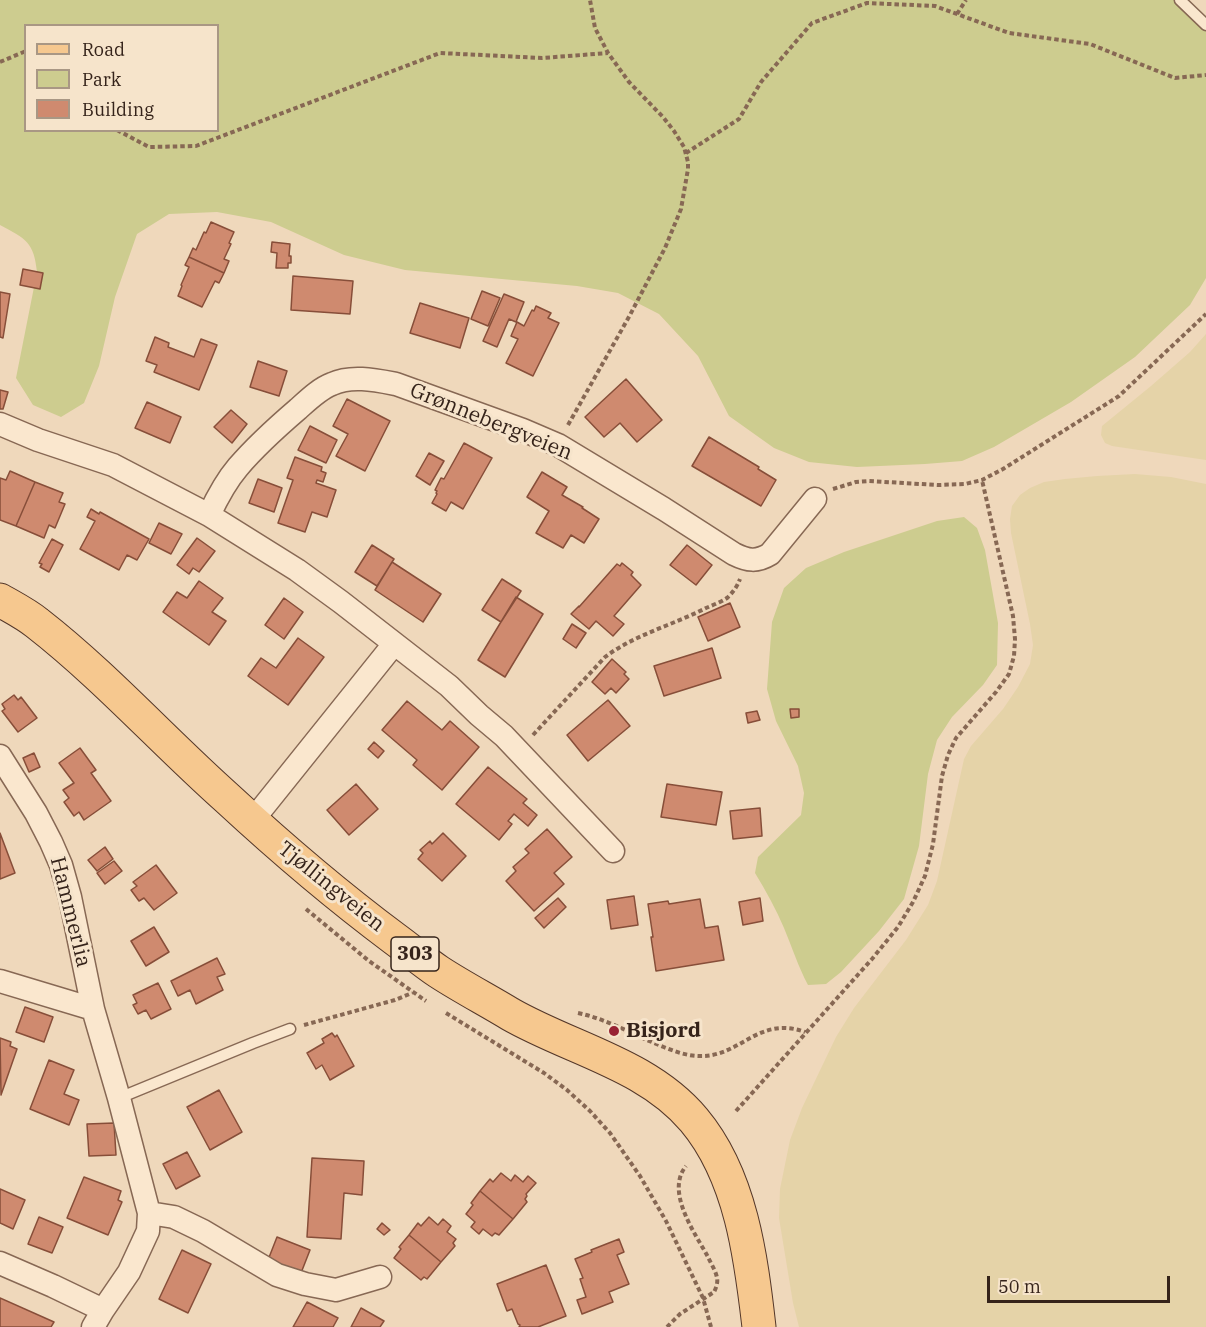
<!DOCTYPE html>
<meta charset="utf-8">
<style>
body{margin:0}
#map{position:relative;width:1206px;height:1327px;overflow:hidden;background:#efd8bb;font-family:"IBM Plex Serif",serif}
canvas{display:block}
.legend{position:absolute;left:24px;top:24px;width:195px;height:108px;box-sizing:border-box;background:#f6e4cb;border:2px solid #a99784;margin:0;padding:8px 10px;list-style:none;font-size:18px;color:#35231a}
.legend li{display:flex;align-items:center;gap:12px;height:30px}
.legend b{width:30px;border:2px solid #a99784}
.scale{position:absolute;left:987px;top:1276px;width:183px;height:27px;box-sizing:border-box;border:3px solid #35231a;border-top:0;padding-left:8px;font-size:18px;line-height:21px;white-space:nowrap;color:#35231a;-webkit-text-stroke:4px #f6e4cb;paint-order:stroke}
</style>
<div id="map">
<canvas width="1206" height="1327"></canvas>
<ul class="legend">
<li><b style="height:8px;background:#f6c88f"></b>Road</li>
<li><b style="height:16px;background:#cdcc8f"></b>Park</li>
<li><b style="height:16px;background:#cf8a6f"></b>Building</li>
</ul>
<div class="scale">50 m</div>
</div>
<script>
const context = document.querySelector('canvas').getContext('2d');
context.lineJoin = 'round';
function fill(path, color) {
  context.fillStyle = color;
  context.fill(path, 'evenodd');
}
function strokePath(path, color, width, dash) {
  context.strokeStyle = color;
  context.lineWidth = width;
  context.lineCap = dash ? 'butt' : 'round';
  context.setLineDash(dash || []);
  context.stroke(path);
}
function label(font, color, halo, rows, align = 'center') {
  context.font = font + ' "IBM Plex Serif",serif';
  context.lineWidth = 6;
  context.setLineDash([]);
  context.textBaseline = 'middle';
  context.strokeStyle = halo;
  context.fillStyle = color;
  for (const [text, x, y, turn = 0] of rows) {
    context.save();
    context.translate(x, y);
    context.rotate((+turn || 0) * Math.PI / 180);
    context.textAlign = isNaN(turn) ? turn : align;
    if (halo) context.strokeText(text, 0, 0);
    context.fillText(text, 0, 0);
    context.restore();
  }
}
fill(new Path2D(`
 M1206,334V460L1112,446L1105,443L1101,435L1102,426L1151,386L1190,352Z
 M1135,474L1171,477L1206,484V1327H799L793,1303L779,1218L780,1189L790,1140L802,1108L836,1037L854,1008L906,940L928,905L937,881L964,759L971,746L1003,709L1018,687L1030,664L1033,645L1030,624L1011,533L1010,519L1012,506L1020,495L1030,488L1044,482L1065,479L1097,476Z`), '#e5d3a8');
fill(new Path2D(`
 M0,0H1179L1206,19V278L1190,305L1135,357L1071,402L994,447L962,461L925,464L857,467L809,462L774,448L729,416L698,356L659,314L618,293L577,286L405,270L344,255L271,222L217,212L169,214L137,234L115,297L99,366L84,403L61,417L33,405L16,378L37,272C34,242 26,239 0,225ZM26,26H218V130H26Z
 M964,517L977,528L985,550L998,623L997,665L983,685L952,717L937,740L928,774L919,846L904,899L879,931L841,972L826,984L808,985C798,966 792,947 784,928C776,909 766,891 755,873L758,857L801,815L804,793L798,766L776,721L767,689L772,622L784,588L806,568L844,552L937,521Z`), '#cdcc8f');
const building = new Path2D(`
 M211,222L234,232L229,243L231,244L224,259L229,261L224,273L189,257L193,248L196,250L204,232L206,233Z
 M272,242L290,244L289,256H291V263H288V268H276L277,253L271,252Z
 M189,257L224,273L219,283L215,281L202,307L178,296L182,286L181,285L189,267L185,265Z
 M23,269L43,273L40,289L20,285Z
 M293,276L353,281L350,314L291,310Z
 M482,291L500,298L488,326L471,319Z
 M0,292L10,294L3,338L0,337Z
 M504,294L524,302L516,322L509,319L497,347L483,341Z
 M420,303L469,318L460,348L410,333Z
 M536,306L551,313L548,318L559,323L533,376L506,363L518,339L511,336L517,322L524,326L532,310L534,311Z
 M155,337L169,343L168,347L194,357L201,339L217,345L199,390L154,372L157,365L146,361Z
 M258,361L287,371L279,396L250,387Z
 M626,379L662,420L637,442L620,423L604,437L585,417Z
 M0,390L8,392L3,409H0Z
 M347,399L390,421L365,471L336,456L348,434L333,426Z
 M147,402L181,417L170,443L135,428Z
 M231,410L247,424L232,443L214,427Z
 M310,426L337,440L326,463L298,450Z
 M709,437L759,467L758,469L776,480L761,506L692,466Z
 M464,443L492,458L463,509L451,502L446,511L432,503L437,494L436,493L437,491L435,490L441,478L444,479Z
 M429,453L444,461L430,485L416,476Z
 M295,457L322,467L321,471L326,473L323,482L317,480L316,483L336,490L327,517L312,512L305,532L278,523L293,480L287,478Z
 M10,471L35,482L16,526L0,520V478L6,480Z
 M542,472L567,487L562,495L583,507L582,508L599,519L584,543L571,535L563,548L536,533L549,511L527,497Z
 M258,479L282,488L274,512L249,503Z
 M35,482L63,493L59,502L65,504L55,528L49,525L44,538L16,526Z
 M91,509L99,514L100,512L149,539L137,560L127,555L119,570L80,549L95,521L87,517Z
 M159,523L182,534L171,554L149,543Z
 M197,538L215,551L199,572L193,568L189,574L177,565Z
 M52,539L63,545L49,572L40,567L42,564L39,563Z
 M372,545L394,559L377,586L355,572Z
 M687,545L712,565L696,585L670,565Z
 M392,562L441,594L423,622L375,590Z
 M622,563L633,572L631,575L641,585L614,616L624,624L613,636L596,621L589,629L571,614L579,606V607L617,564L620,566Z
 M502,579L521,591L501,622L482,610Z
 M199,581L223,598L212,612L226,621L209,645L163,612L177,592L187,598Z
 M516,597L543,614L505,677L478,660Z
 M284,598L303,612L284,639L265,625Z
 M730,603L740,627L708,641L698,617Z
 M572,624L586,633L576,648L563,639Z
 M298,638L324,657L288,705L248,676L261,658L276,668Z
 M712,648L721,678L664,696L654,666Z
 M612,659L626,672L624,674L629,679L616,693L611,688L605,694L592,682Z
 M14,695L18,700L21,697L37,718L18,732L2,711L5,709L2,704Z
 M608,700L630,726L588,761L567,735Z
 M407,701L442,730L450,721L479,747L442,790L413,765L417,760L382,730Z
 M790,709H799V717L791,718Z
 M757,711L760,720L748,723L746,713Z
 M374,742L384,751L378,758L368,749Z
 M80,748L96,770L91,773L111,801L84,820L79,812L74,816L64,802L69,798L63,790L74,783L59,763Z
 M34,753L40,767L29,772L23,758Z
 M488,767L527,799L523,803L537,815L528,826L514,814L508,821L512,824L499,840L456,804Z
 M356,784L378,809L349,835L327,810Z
 M667,784L722,792L716,825L661,817Z
 M760,808L762,836L733,839L730,811Z
 M547,829L572,857L554,873L564,884L534,911L506,881L516,871L513,867L529,853L525,849Z
 M0,833L15,873L0,879Z
 M443,833L466,856L442,881L418,859L423,853L420,850L430,841L432,844Z
 M105,847L113,859L97,871L88,860Z
 M114,861L122,871L105,884L97,873Z
 M156,865L177,893L154,910L144,898L139,901L131,890L137,886L133,882Z
 M634,896L638,925L611,929L607,900Z
 M558,898L566,907L544,928L535,918Z
 M760,898L763,921L743,925L739,902Z
 M700,899L705,928L718,926L724,960L656,971L651,937H653L648,904L668,901L669,904Z
 M154,927L169,952L146,966L131,941Z
 M217,958L225,974L217,977L223,990L196,1004L190,990L178,996L171,981Z
 M158,983L171,1009L151,1019L146,1010L138,1014L133,1005L137,1003L133,995Z
 M25,1007L53,1017L44,1042L16,1032Z
 M332,1033L335,1037L337,1035L354,1066L330,1080L322,1065L316,1069L307,1053L324,1043L322,1039Z
 M0,1038L11,1042L10,1046L17,1049L1,1095Z
 M49,1060L74,1070L64,1094L79,1100L69,1125L30,1109Z
 M219,1090L242,1132L210,1150L187,1107Z
 M114,1123L116,1155L89,1156L87,1124Z
 M187,1152L200,1176L176,1189L163,1164Z
 M312,1158L364,1161L362,1195L344,1193L341,1239L307,1237Z
 M501,1173L511,1181L515,1175L523,1182L528,1176L536,1183L526,1194L527,1196L525,1199L527,1202L513,1219L480,1191L490,1179L493,1182Z
 M84,1177L121,1191L118,1200L122,1202L108,1235L67,1218Z
 M0,1189L25,1200L13,1229L0,1223Z
 M480,1191L513,1219L499,1235L495,1233L492,1236L483,1229L479,1234L471,1227L475,1222L466,1214L473,1205L471,1203Z
 M39,1217L63,1227L52,1253L28,1244Z
 M429,1217L438,1225L443,1219L451,1226L447,1232L456,1239L453,1243L455,1246L441,1262L409,1235L418,1223L421,1226Z
 M382,1223L390,1230L384,1235L377,1229Z
 M409,1235L441,1262L427,1279L424,1277L421,1280L394,1258L401,1249L399,1247Z
 M277,1237L310,1250L301,1273L268,1260Z
 M619,1239L624,1252L617,1255L629,1284L609,1292L613,1302L582,1314L577,1300L586,1297L580,1279L583,1278L575,1259L592,1252L591,1250Z
 M182,1250L211,1264L188,1313L159,1299Z
 M546,1265L566,1316L538,1327H519L520,1325L518,1324L512,1309L507,1311L497,1284Z
 M0,1298L54,1322L51,1327H0Z
 M307,1302L338,1318L333,1327H293Z
 M361,1308L384,1321L380,1327H351Z`);
fill(building, '#cf8a6f');
strokePath(building, '#874e39', 1.5);
const service = new Path2D(`
 M1180,0L1206,25
 M119,1098L253,1043L290,1029`);
const minor = new Path2D(`
 M0,424L38,440L113,465L209,515C217,498 226,481 238,467C256,446 277,427 298,409C308,400 319,389 332,384C351,375 375,380 396,384L523,430L558,445L664,509L734,554C748,561 757,562 770,554L815,499
 M209,515L297,570L341,602L449,686L479,715L504,736L613,851
 M0,756L36,813L51,842L61,865L70,897L93,1009L119,1098L149,1213L148,1231L129,1272L103,1310L93,1327
 M252,821L394,644
 M0,981L93,1009
 M149,1213L174,1217L203,1231L277,1275L305,1284L336,1290L380,1277
 M0,1263L53,1286L103,1310`);
const primary = new Path2D(`
 M0,600C12,607 26,614 37,623C105,676 163,741 227,798C281,848 336,895 395,939C410,950 424,962 439,972C462,987 487,1000 510,1014C571,1049 647,1064 694,1120C741,1176 751,1257 759,1327`);
strokePath(service, '#876854', 13);
strokePath(minor, '#876854', 25);
strokePath(primary, '#543729', 35);
strokePath(new Path2D(`
 M957,14L966,0
 M0,62L26,51
 M117,130L149,147L196,146L440,53L542,58L608,53
 M686,153L739,119L761,82L812,23L867,3L935,6L1009,33L1090,44L1175,78L1206,75
 M568,425L630,315L665,248L681,209L688,169V162L684,147L674,131L663,117L629,82L608,53L595,28L590,0
 M833,489L856,482L869,481L938,485L965,484L982,480L1003,469L1119,396L1206,314
 M533,735L605,657C634,635 673,625 706,608C713,605 721,602 727,598C733,592 737,587 740,579
 M306,909L369,961L426,1001
 M446,1013L544,1073L567,1090L590,1111L610,1133L640,1176L666,1221L703,1298L711,1327
 M578,1013C602,1018 625,1030 647,1040C664,1047 682,1056 700,1056C741,1057 758,1015 805,1032
 M304,1025L395,1000L412,993
 M736,1111L872,959L898,927L913,902L925,876L933,844L942,776L948,755L956,738L996,692L1009,674L1014,656L1015,639L1013,616L982,480
 M667,1327L680,1314L714,1292C716,1288 718,1283 717,1278C716,1271 711,1264 708,1257C695,1233 665,1192 686,1166`), '#876854', 4, [4.5, 3]);
strokePath(service, '#fae7ce', 10);
strokePath(minor, '#fae7ce', 22);
strokePath(primary, '#f6c88f', 33);
for (const [x, y, r, color] of [
 [614,1031,6,"#982233"]
]) {
  const dot = new Path2D();
  dot.arc(x, y, r, 0, 2 * Math.PI);
  context.fillStyle = color;
  context.fill(dot);
  strokePath(dot, '#f6e4cb', 2);
}
for (const [x, y, w] of [
 [415,954,48]
]) {
  const box = new Path2D();
  box.roundRect(x - w / 2, y - 17, w, 34, 4.5);
  context.fillStyle = '#f6e4cb';
  context.fill(box);
  strokePath(box, '#35231a', 1.5);
}
label('bold 20px', '#35231a', null, [
 ["303",415,954]
]);
label('21px', '#35231a', '#f6e4cb', [
 ["Grønnebergveien",491,422,22],
 ["Tjøllingveien",331,887,39],
 ["Hammerlia",70,912,76]
]);
label('bold 21px', '#35231a', '#f6e4cb', [
 ["Bisjord",626,1031]
], 'left');
</script>
